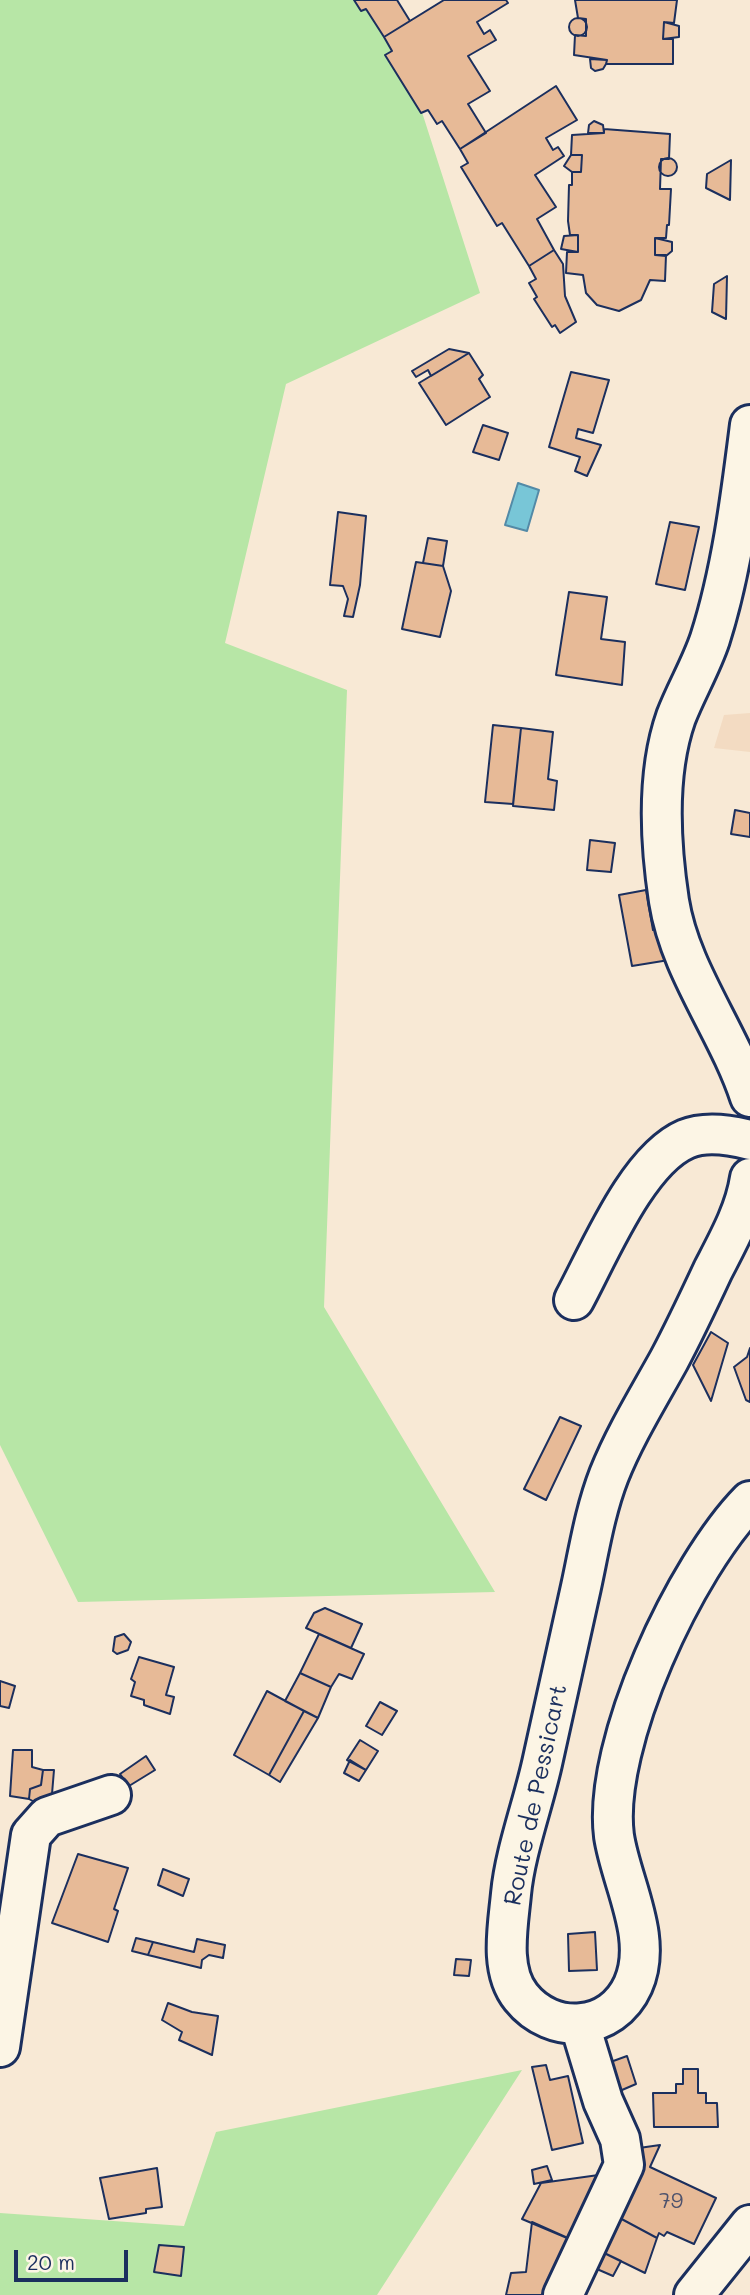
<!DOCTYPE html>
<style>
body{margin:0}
#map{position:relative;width:750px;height:2295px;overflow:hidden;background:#f8e9d5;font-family:Mali,sans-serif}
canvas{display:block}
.scale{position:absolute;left:14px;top:2250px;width:114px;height:32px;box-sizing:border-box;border:4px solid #1b2f5e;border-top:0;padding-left:9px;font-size:21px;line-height:24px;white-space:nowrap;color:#1b2f5e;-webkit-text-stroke:5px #fcf5e5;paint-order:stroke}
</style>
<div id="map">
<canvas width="750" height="2295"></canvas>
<div class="scale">20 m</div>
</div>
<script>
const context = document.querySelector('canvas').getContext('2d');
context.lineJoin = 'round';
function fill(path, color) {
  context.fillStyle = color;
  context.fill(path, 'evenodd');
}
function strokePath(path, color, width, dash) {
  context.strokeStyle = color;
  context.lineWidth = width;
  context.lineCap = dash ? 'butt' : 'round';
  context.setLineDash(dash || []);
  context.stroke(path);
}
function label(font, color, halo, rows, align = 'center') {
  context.font = font + ' Mali,sans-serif';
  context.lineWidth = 5;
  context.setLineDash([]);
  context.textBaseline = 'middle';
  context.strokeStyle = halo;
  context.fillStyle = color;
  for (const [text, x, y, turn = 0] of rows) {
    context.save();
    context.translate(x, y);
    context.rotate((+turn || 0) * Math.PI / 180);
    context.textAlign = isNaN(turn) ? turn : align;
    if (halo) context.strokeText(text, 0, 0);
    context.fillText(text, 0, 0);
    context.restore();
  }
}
fill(new Path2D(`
 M750,713V752L714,748L724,715Z`), '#f3dbc2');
fill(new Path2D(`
 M0,0H386L480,293L286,384L225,643L347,690L324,1307L495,1592L78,1602L0,1445Z
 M522,2070L377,2295H0V2213L184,2226L216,2132Z`), '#b7e6a6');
const water = new Path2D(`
 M518,483L539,490L527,531L505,525Z`);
fill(water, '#78c6d7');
strokePath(water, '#538aa7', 2);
const building = new Path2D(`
 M354,0H397L410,21L384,37L366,9L361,11Z
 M444,0H506L508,3L477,22L484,34L490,30L496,40L468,56L490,91L468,104L486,133L460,149L442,121L437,124L428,110L421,113L385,55L392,51L384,37Z
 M575,0H677L674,23L664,22L663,39H673V64H606L607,60L574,55L575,35L586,36V19L578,18Z
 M569 27a9 9 0 1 1 18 0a9 9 0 1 1-18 0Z
 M664,22L679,26V37L663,39Z
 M590,59L607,60L606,64L603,69L595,71L591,68Z
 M556,86L577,120L546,138L553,150L558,147L564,156L535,175L556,207L537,219L554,250L529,266L502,223L497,226L461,167L468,163L460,149Z
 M594,121L603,125L604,133H588L589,125Z
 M604,129L670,134L669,159H661L660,189H671L669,225H667L666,238H655V255H666L665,281L650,280L641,300L619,311L597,305L586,293L583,275L566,273L567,252H578V235H570L568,221L569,185H572V172H581L582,155H571L572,135L604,133Z
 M571,155H582L581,172H572L564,166Z
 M659 167a9 9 0 1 1 18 0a9 9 0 1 1-18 0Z
 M731,160L730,200L706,188L707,174Z
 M578,235V252L561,249L564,236Z
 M655,238L672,242V251L666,256L655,255Z
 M554,250L563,264L565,296L576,322L560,333L555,325L552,327L534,299L537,297L529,283L536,279L529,266Z
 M727,276L726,319L712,312L714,284Z
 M449,349L469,353L431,376L428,370L416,377L412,371Z
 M469,353L483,375L479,379L490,397L446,425L419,383Z
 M571,372L609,380L593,433L578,429L576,438L601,445L587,476L575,471L580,457L549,447Z
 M483,425L508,433L499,460L473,452Z
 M338,512L366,516L360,585L353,617L344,616L348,599L343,586L330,585Z
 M670,522L699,527L685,590L656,584Z
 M428,538L447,541L443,566L423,563Z
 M416,562L443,566L451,591L440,637L402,629Z
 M569,592L607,597L601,639L625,642L622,685L556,675Z
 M493,725L521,728L513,804L485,802Z
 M521,728L553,732L548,779L557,781L554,810L513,806Z
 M735,810L750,813V837L731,834Z
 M590,840L615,843L611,872L587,870Z
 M646,890L653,930L659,928L669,960L632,966L619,895Z
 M711,1332L728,1343L711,1401L693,1365Z
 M750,1348V1402L746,1400L734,1367L747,1357Z
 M560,1417L581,1426L546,1500L524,1489Z
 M325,1608L362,1624L351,1648L306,1628L314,1613Z
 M124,1634L131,1642L128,1650L117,1654L113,1651L115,1637Z
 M319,1634L364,1654L352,1679L339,1674L331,1687L300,1673Z
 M139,1657L174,1667L166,1695L174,1697L170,1714L144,1705V1700L131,1696L135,1682L131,1679Z
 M300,1673L331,1687L318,1718L285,1701Z
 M0,1681L15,1686L9,1708L0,1706Z
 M267,1691L304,1711L269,1775L234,1755Z
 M380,1702L397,1711L382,1735L366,1726Z
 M304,1711L318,1718L280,1782L269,1775Z
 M360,1740L378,1751L366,1770L347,1760Z
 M13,1750H32V1767L43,1770L41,1785L30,1789L29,1799L10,1796Z
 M146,1756L155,1770L129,1786L120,1774Z
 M350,1760L366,1770L359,1781L344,1773Z
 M43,1770H54L52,1794L38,1804L29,1799L30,1789L41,1785Z
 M78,1854L128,1868L114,1909L118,1911L108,1942L52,1923Z
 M163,1869L189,1879L183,1896L158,1885Z
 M595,1932L597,1970L569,1971L568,1934Z
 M136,1938L153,1942L148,1955L132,1951Z
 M197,1939L225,1945L223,1958L209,1955L202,1960L201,1968L148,1955L153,1942L194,1952Z
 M456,1959L471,1960L469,1976L454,1975Z
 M168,2003L192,2012L218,2016L212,2055L179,2040L182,2032L162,2020Z
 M627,2056L636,2084L615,2093L605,2064Z
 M546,2065L550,2080L568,2076L583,2143L552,2150L532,2067Z
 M683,2069H698V2093H706V2103H717L718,2127H654L653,2093H676V2084H683Z
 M660,2145L650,2167L716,2198L694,2244L667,2232L664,2236L659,2233L657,2238L616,2216L639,2148Z
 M547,2166L552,2180L534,2184L532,2170Z
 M157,2168L162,2207L146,2209V2213L109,2219L100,2178Z
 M613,2173L579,2243L522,2219L541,2183Z
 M616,2216L657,2238L645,2273L598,2250Z
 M532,2222L579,2243L551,2295H506L511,2273L526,2272Z
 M159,2245L184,2247L181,2276L154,2272Z
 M598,2250L621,2261L613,2276L590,2266Z`);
fill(building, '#e7ba97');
strokePath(building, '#1b2f5e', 2);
const minor = new Path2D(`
 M750,425C741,496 732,570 710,639C701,666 686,691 676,717C656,774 660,842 669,901C680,971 728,1030 750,1097
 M750,1178C745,1211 728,1241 713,1270C699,1300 685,1330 669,1360C648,1398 625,1435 609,1475C595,1511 589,1550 581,1587C568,1644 556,1702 543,1759C534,1802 515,1851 511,1894C508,1926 499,1970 521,1997C552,2036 612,2032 633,1985C654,1938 621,1883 614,1836C602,1744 686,1566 750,1501
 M574,1300C599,1254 637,1160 686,1139C705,1131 731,1135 750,1140
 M0,2047L31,1835L47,1817L111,1795
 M563,2295L624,2165L620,2139L603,2101L580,2025
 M694,2295L750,2225`);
strokePath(minor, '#1b2f5e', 44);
strokePath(minor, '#fcf5e5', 38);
label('21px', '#4e526c', null, [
 ["79",671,2202]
]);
label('24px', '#1b2f5e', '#fcf5e5', [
 ["Route de Pessicart",536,1795,-78]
]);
</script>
